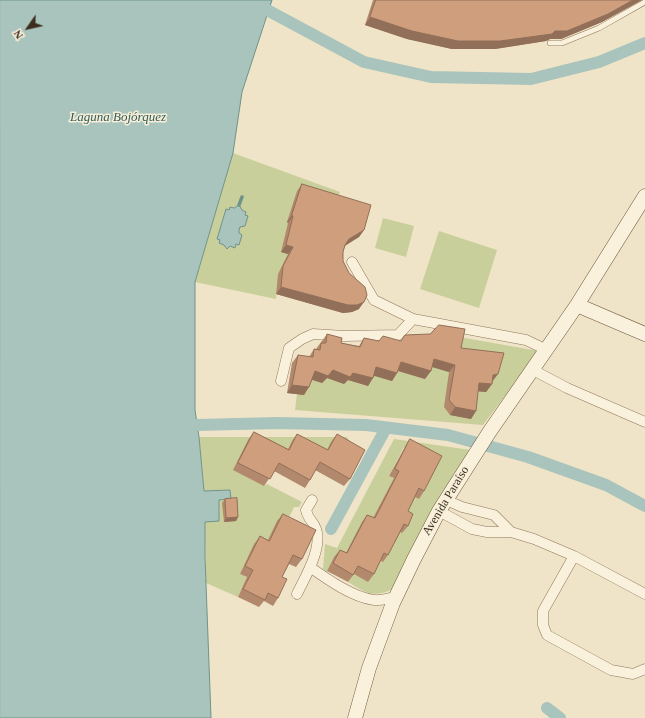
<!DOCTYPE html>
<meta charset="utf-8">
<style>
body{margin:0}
#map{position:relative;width:645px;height:718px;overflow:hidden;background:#f0e4c8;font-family:"Times New Roman",serif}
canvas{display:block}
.north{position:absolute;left:8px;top:8px;width:40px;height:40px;-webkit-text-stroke:3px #f7eed8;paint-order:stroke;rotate:236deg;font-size:11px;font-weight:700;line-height:16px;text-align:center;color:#3d2e20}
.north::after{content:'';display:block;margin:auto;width:14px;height:18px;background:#3d2e20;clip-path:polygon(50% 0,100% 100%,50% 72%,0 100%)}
</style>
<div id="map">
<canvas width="645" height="718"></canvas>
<div class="north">N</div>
</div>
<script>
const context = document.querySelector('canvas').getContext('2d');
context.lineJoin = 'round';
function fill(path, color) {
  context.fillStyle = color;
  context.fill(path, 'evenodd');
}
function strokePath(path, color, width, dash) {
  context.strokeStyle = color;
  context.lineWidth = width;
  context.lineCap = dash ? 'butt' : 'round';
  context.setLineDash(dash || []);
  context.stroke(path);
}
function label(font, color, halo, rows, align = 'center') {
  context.font = font + ' "Times New Roman",serif';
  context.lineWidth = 3;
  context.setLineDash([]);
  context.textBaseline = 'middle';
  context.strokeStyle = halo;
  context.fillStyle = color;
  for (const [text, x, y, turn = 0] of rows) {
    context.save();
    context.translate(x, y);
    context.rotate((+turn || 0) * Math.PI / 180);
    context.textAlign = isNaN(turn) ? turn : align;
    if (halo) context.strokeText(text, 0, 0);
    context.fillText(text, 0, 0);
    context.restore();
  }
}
fill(new Path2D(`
 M233,153L340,192L335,203L287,222L336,237L277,282L276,299L195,282Z
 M383,218L414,226L406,257L375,248Z
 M439,231L497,250L479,308L420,289Z
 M459,337L539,351L483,425L295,410L297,394L304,395L310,379L322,383L327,378L344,384L348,380L367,386L371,375L395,370L425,379L429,366Z
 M199,437H347L360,458H322L292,442L264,486L267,484L302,502L299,507H294L285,526L240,574L247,577L238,597L206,583L205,522L219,500L230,490L204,491Z
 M394,439L471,450L394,588C374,599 366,593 348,582L353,573L368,581L379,561L383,562L399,531L402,533V519L414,496L419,499L404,447L389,476L394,478L369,526L342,561L334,557L327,572L323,569L325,544L337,548Z`), '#c9cf9b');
const water = new Path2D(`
 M0,0H272L242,92L233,153L195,282V410L199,437L204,491L230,490L231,499L219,500V521L205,522V557L211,718H0Z
 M239,205L242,210L246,212L245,215L248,216L245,226L240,227L239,230V233L242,235L239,245L236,244L235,248L230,246L227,249L224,245L219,243L220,240L217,239L226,209L229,210L230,207L234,208Z`);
fill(water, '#a9c4bc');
strokePath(water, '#6f938a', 1);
strokePath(new Path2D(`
 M239,205L242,197`), '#6f938a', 3.5);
strokePath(new Path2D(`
 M269,11L364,62L431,77L531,79L599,62L645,43
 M197,425L278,423L366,425L448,435L528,457L606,485L645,506
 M331,529L386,428
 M547,708L560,718`), '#a9c4bc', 12);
const lane = new Path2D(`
 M550,43H562L599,28L645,2`);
const street = new Path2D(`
 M352,262L374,300L413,319L526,340L547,350
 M533,370L567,388L645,422
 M281,381L289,348L302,339L313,334L344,336L398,335L413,319
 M446,500L462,507L494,515L511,532
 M439,511L472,529L487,532H511L534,539L574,556L645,594
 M574,556L543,611V625L547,635L611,670L633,674L645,669
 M310,567C327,579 352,597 374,600C380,601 389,598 396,597
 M297,594C305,577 323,548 316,529C314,522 308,520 306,510L312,500`);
const secondary = new Path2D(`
 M577,305L645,334
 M355,718L369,668L393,603L414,559L439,511L490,431L577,305L645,196`);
strokePath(lane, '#8d765c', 6);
strokePath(street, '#8d765c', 11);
strokePath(secondary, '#6f573f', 15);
strokePath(lane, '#faf1dc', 5);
strokePath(street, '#faf1dc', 10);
strokePath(secondary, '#faf1dc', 14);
fill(new Path2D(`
 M373,0H642L602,22L561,39H550L546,41L495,49H452L407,39L365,25Z
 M302,184L364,230L359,237L345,246L343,252V261L359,309L352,312L343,313L276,294L278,274L288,254L281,252L288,223L287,222L297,191Z
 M327,334L341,343L359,346L364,338L379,341H401L405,335L461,348L492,382V384L486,392L478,391L476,411L471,419L450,415L444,407L449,372L432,367L425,379L398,371L392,381L374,375L368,386L348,380L344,384L327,378L322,383L312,380L304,395L287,393L292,363L298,355L309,357L314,349H316Z
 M254,432L288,449L292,441L297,434L327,450L331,442L337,434L350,479L344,486L315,470L310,480L305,488L274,471L264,486L233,470L248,440Z
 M410,439L424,491L419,499L415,497L408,511V526L402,533L400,532L388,555L383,562L380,561L374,574L368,582L354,574L348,582L327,571L334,557L340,550L346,553L362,522L367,515L373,518L394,478L389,476L405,447Z
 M225,499L238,517L236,521L224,522L222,503Z
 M283,514L302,559L296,567L289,564L282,577L278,598L273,606L264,601L259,607L238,597L247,577L240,574L254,544L260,536L268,540L277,521Z`), '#b2896c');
fill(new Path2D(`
 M633,0H642L602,22L561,39H550L546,41L495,49H452L407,39L365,25L370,17L555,31Z
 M292,215L293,216L288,223L287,222Z
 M364,230L359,237L344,246L349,239Z
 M286,245L293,247L288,254L281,252Z
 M281,287L364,302L359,309L352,312L343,313L276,294Z
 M434,359L455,365L449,372L429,366Z
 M401,362L431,371L425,379L395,370Z
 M376,367L397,373L392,381L371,375Z
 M333,370L353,373L373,378L368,386L348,380L344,384L327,378L322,383L310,379L315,371Z
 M498,374L492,382L493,375Z
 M479,383L492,384L486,392L474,391Z
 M292,385L309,387L304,395L287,393Z
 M455,407L476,411L471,419L450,415Z
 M238,517L236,521L224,522L226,518Z`), '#916f58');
const building = new Path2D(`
 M376,0H633L608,14L567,31H555L552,34L500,41H458L412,31L370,17Z
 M302,184L371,205L364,230L349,239L345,245L343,252V261L349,273L365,287L367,295L364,302L357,305H348L281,287L283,266L293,247L286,245L293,216L292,215Z
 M439,325L465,329L461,348L504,353L498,374L493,375L492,384L479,383L476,411L455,407L449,400L455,365L434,359L431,371L401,362L397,373L376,367L373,378L353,373L350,377L333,370L328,376L315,371L309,387L292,385L298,355L313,357L314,349L320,350L321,343H326L327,334L342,338L341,343L360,347L364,338L379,341L383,336L401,341L405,335L430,334Z
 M254,432L289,450L297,434L328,450L337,434L365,450L350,479L320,462L310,480L279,463L270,479L238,463Z
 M410,439L442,456L424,491L419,488L408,511L413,514L408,526L404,524L388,555L384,553L374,574L358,566L353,575L333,563L340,550L347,553L367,515L375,518L399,471L395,469Z
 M237,498L238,517L226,518L225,499Z
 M283,514L316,530L302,559L293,555L282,577L287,579L278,598L268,593L265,600L243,589L253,570L245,566L260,536L269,541Z`);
fill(building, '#cf9f7d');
strokePath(building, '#916f58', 1);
label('12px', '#3d2e20', '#f7eed8', [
 ["Avenida Paraíso",446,501,-59]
]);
label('italic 13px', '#2f5d5a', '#f7eed8', [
 ["Laguna Bojórquez",118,118]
]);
</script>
